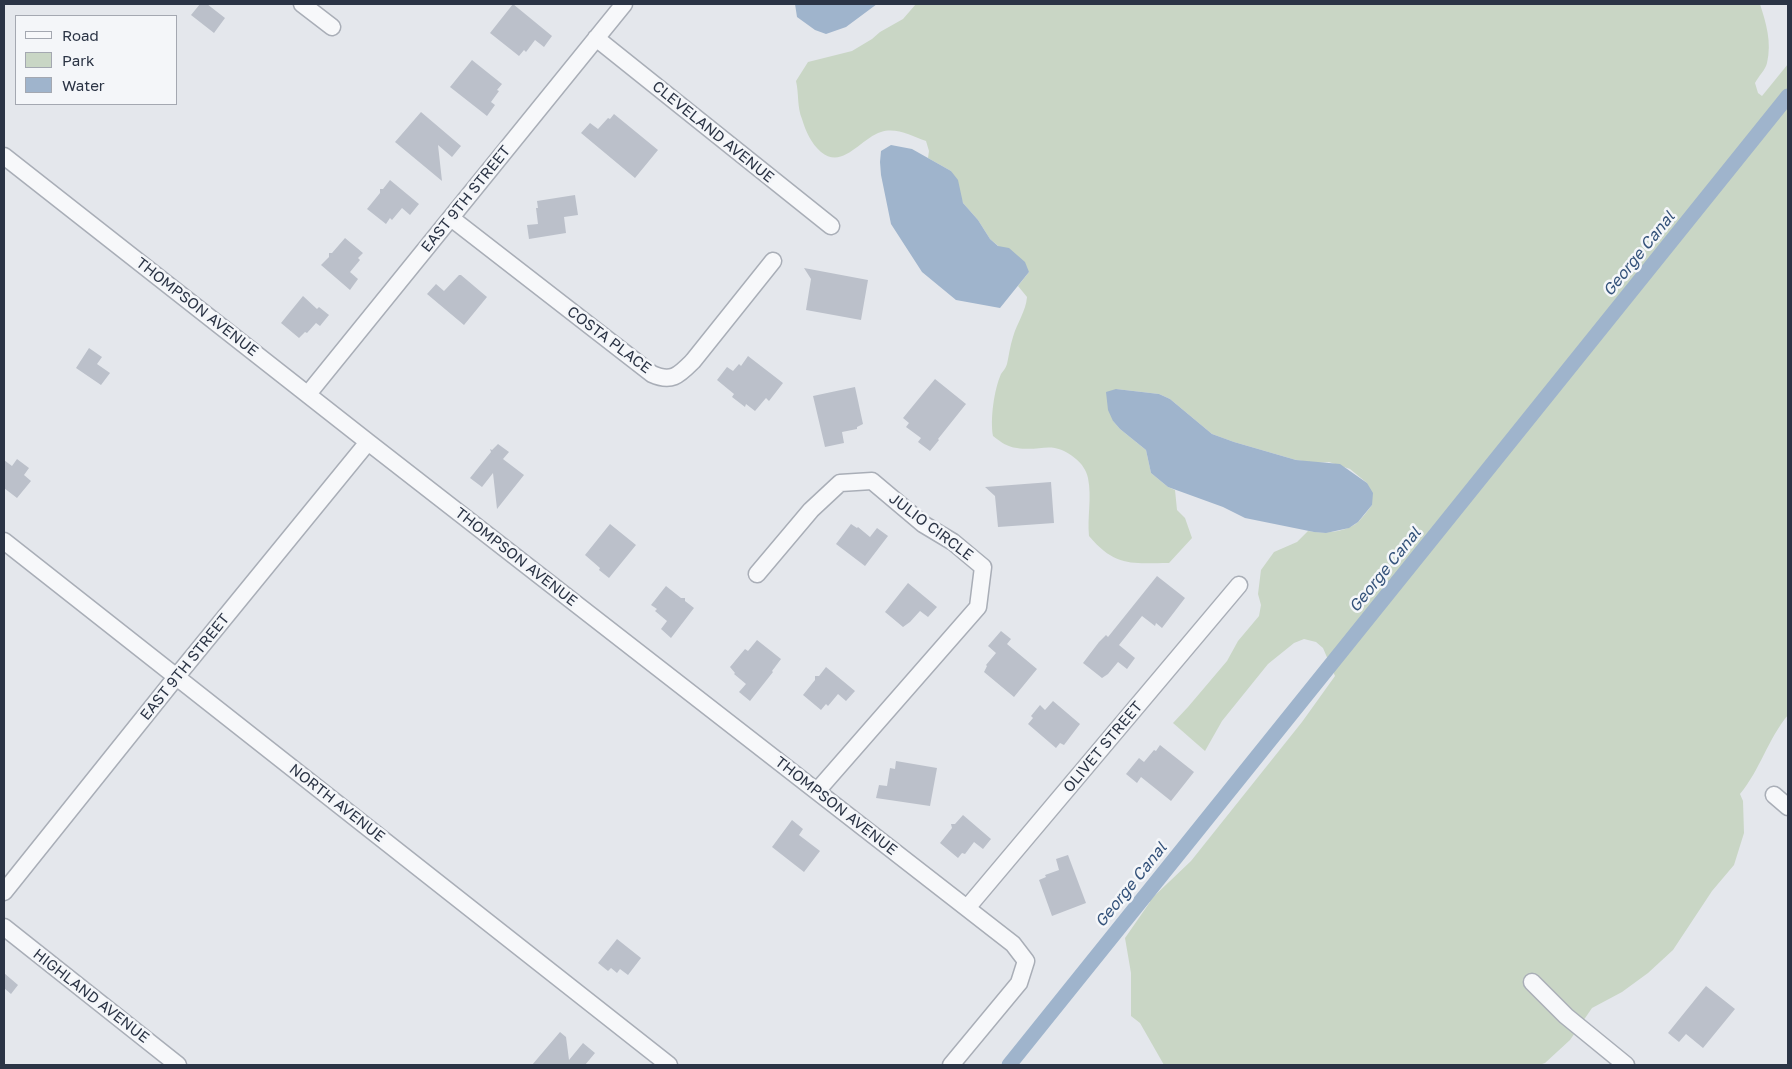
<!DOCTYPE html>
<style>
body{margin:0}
#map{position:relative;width:1792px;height:1069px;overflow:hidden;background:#e4e7ec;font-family:"Golos Text",sans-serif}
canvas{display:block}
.frame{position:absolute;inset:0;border:5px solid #2b3445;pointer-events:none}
.legend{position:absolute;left:15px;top:15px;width:162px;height:90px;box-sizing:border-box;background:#f4f6f9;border:1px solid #a4a8b1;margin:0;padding:6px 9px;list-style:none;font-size:15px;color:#2b3445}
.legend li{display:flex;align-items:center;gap:10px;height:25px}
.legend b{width:25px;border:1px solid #a4a8b1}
</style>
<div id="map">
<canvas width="1792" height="1069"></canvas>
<div class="frame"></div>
<ul class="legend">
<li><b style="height:6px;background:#f7f8fa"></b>Road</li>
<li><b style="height:14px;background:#c9d6c5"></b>Park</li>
<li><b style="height:14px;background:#9fb4cc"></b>Water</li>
</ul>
</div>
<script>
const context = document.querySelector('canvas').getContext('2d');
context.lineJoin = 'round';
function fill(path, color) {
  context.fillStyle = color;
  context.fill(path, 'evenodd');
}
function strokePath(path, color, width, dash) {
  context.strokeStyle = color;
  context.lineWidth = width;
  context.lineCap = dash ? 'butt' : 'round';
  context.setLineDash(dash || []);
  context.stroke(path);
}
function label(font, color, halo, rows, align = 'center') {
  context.font = font + ' "Golos Text",sans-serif';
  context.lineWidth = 5;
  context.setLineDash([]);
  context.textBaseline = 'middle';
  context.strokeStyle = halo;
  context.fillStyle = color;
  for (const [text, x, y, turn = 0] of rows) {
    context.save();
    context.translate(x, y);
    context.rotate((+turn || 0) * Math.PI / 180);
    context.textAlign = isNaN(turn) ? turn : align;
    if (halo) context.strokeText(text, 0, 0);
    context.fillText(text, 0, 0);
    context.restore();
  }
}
fill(new Path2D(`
 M916,4H1760C1766,23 1772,42 1767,63C1766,69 1758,77 1755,83L1758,93L1762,96L1788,64V715C1768,739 1760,770 1740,794L1743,801L1744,833L1734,865L1712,891L1673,950L1648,973L1622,992L1592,1008L1570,1040L1545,1063L1539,1065H1164L1140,1023L1131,1016V973L1125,938L1150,902L1149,901L1191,861L1302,722L1335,676L1323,648L1316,642L1304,639L1294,643L1268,664L1222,721L1205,751L1173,723L1188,707L1227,661L1238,641L1259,616L1261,605L1258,594L1261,570L1274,552L1297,542L1308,531C1323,534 1347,533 1359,521C1364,516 1368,510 1372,505L1367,483L1350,469L1329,462L1316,463L1296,460L1234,442L1212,434L1170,399L1159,394L1116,389L1113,421L1120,429L1146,450L1151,473L1168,487L1175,490L1177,510L1185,518L1192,538L1169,563C1133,563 1116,568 1089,536C1087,517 1092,498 1088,478C1086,470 1082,464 1076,459C1052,439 1043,452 1017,448C1007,447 1001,442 993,436C990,419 994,390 1001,374C1003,371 1006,368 1007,364C1009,355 1010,346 1013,337C1017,323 1026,311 1027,297L1018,286L1029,272L990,239L978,220L963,203L951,171L928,158L929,151L926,141C912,136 896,127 881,132C861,138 843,170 821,152C811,143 806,132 802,119C797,107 799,94 796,81L808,62L852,51L872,39L880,32L903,19Z`), '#c9d6c5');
fill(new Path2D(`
 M795,4H877L846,27L826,34L815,30L797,17Z
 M891,145L912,149L951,171L958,180L963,203L978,220L990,239L998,246L1009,248L1025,262L1029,272L1000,308L956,300L922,272L891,224L881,175L880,162L881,151Z
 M1116,389L1159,394L1170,399L1212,434L1234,442L1296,460L1340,464L1367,483L1373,493L1372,505L1358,522L1349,528L1326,533L1314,532L1245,518L1223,507L1168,487L1151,473L1146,450L1120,429L1113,421L1108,410L1106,392Z`), '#9fb4cc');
strokePath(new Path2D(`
 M1009,1065L1788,96`), '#9fb4cc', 15);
fill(new Path2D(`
 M200,4H207L225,18L214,33L191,15Z
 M513,4L552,36L544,47L535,40L526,52L524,50L519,56L490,33Z
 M472,60L502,84L497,90L499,91L491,102L495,105L487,116L450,87Z
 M421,112L461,146L452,157L438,145L442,181L395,142Z
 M614,114L658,150L635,178L581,133L590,123L598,129L608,118L610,119Z
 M390,180L419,204L410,215L402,208L392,220L390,218L386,224L367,209L380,193V189H383Z
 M575,195L578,215L564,217L566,233L529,239L527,225L538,224L536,208H538L537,201Z
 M345,238L363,253L358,258L360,260L350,272L358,279L350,290L321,265L329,257V253H332Z
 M804,268L868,280L861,320L806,310L811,279Z
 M459,275H461L487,297L464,325L427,294L436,284L444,291Z
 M303,296L317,309L319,307L329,315L320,326L316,323L307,333L305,332L299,338L281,323Z
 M89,348L102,357L97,364L110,373L101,385L76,368Z
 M748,356L783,383L769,401L766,398L755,411L746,404L745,407L732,397L734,394L717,380L727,367L733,371L739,364L741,366Z
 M935,379L966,404L938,439L939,440L930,451L918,442L921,438L906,427L909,423L903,418Z
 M855,387L863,424L857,427V429L842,432L844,443L825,447L813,396Z
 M498,444L509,452L503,459L524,475L497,509L493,473L482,487L470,478L491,452L490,449L492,450Z
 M17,459L29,468L24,475L31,481L17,498L4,488V460L12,466Z
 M1051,482L1054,523L998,527L995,496L985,487Z
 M610,524L636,545L609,578L599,570L600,568L585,555Z
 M851,524L857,528L858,527L870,537L877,528L888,536L865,566L836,544Z
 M1157,576L1185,598L1162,628L1156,623L1155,626L1142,616L1119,645L1135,658L1127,669L1118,662L1108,674L1102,678L1083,663L1099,642L1106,635L1108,637Z
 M908,583L937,607L928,617L920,611L910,622L903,627L885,612Z
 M666,586L681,598H685V601L694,608L671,638L661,629L667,621L655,611L657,609L651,605Z
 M1001,631L1011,639L1007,644L1037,669L1014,697L984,672L987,666L986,665L996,653L988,646Z
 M757,640L781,659L772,671L773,672L750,701L739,692L746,684L734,674L735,673L730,667L745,649L748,651Z
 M826,667L855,691L846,701L838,694L828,706L826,704L821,710L803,695L815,680V676H819Z
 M1053,701L1080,724L1064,745L1060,743L1056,748L1028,724L1033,718L1031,716L1040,705L1045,710Z
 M1160,745L1194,772L1171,801L1141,777L1137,783L1126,774L1139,758L1144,762L1154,750L1156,751Z
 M896,761L937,768L930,806L876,798L879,785L887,786L890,768L895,769Z
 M963,815L991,839L983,849L974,842L965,854L962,853L958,858L940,843L952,828L951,824H955Z
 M792,820L803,829L799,835L820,851L804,872L772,847Z
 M1068,855L1086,903L1052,916L1039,880L1046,877L1045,875L1059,870L1056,859Z
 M617,939L641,958L628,975L620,969L617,973L611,968L608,971L598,963Z
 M4,973L18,985L11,994L4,988Z
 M1706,986L1735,1009L1703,1048L1686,1034L1679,1042L1668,1033Z
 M560,1032L566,1037L569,1060L583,1043L595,1053L585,1065H532Z`), '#bbc0ca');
const minor = new Path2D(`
 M302,4L332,27
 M596,38L831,226
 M4,156L368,442L1013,944L1026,961L1019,983L951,1065
 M451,218L652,374C672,383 679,375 693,361L773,261
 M308,394L624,4
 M4,541L669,1065
 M757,574L811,510L840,483L872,481L923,524L953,542L983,567L978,607L817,791
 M1774,795L1788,807
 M4,892L177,676L368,442
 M967,908L1239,585
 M4,927L178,1065
 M1532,982L1566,1016L1626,1065`);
strokePath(minor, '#a9aeb7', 19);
strokePath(minor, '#f7f8fa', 16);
label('15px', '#2b3445', '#f4f6f9', [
 ["CLEVELAND AVENUE",713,132,39],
 ["EAST 9TH STREET",466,199,-51],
 ["THOMPSON AVENUE",197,307,38],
 ["COSTA PLACE",609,340,37],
 ["JULIO CIRCLE",931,527,37],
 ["THOMPSON AVENUE",516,557,38],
 ["EAST 9TH STREET",185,667,-51],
 ["OLIVET STREET",1103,747,-50],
 ["NORTH AVENUE",337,803,38],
 ["THOMPSON AVENUE",836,806,38],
 ["HIGHLAND AVENUE",91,996,38]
]);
label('italic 16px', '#34527a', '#f4f6f9', [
 ["George Canal",1639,254,-51],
 ["George Canal",1385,570,-51],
 ["George Canal",1131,885,-51]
]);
</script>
